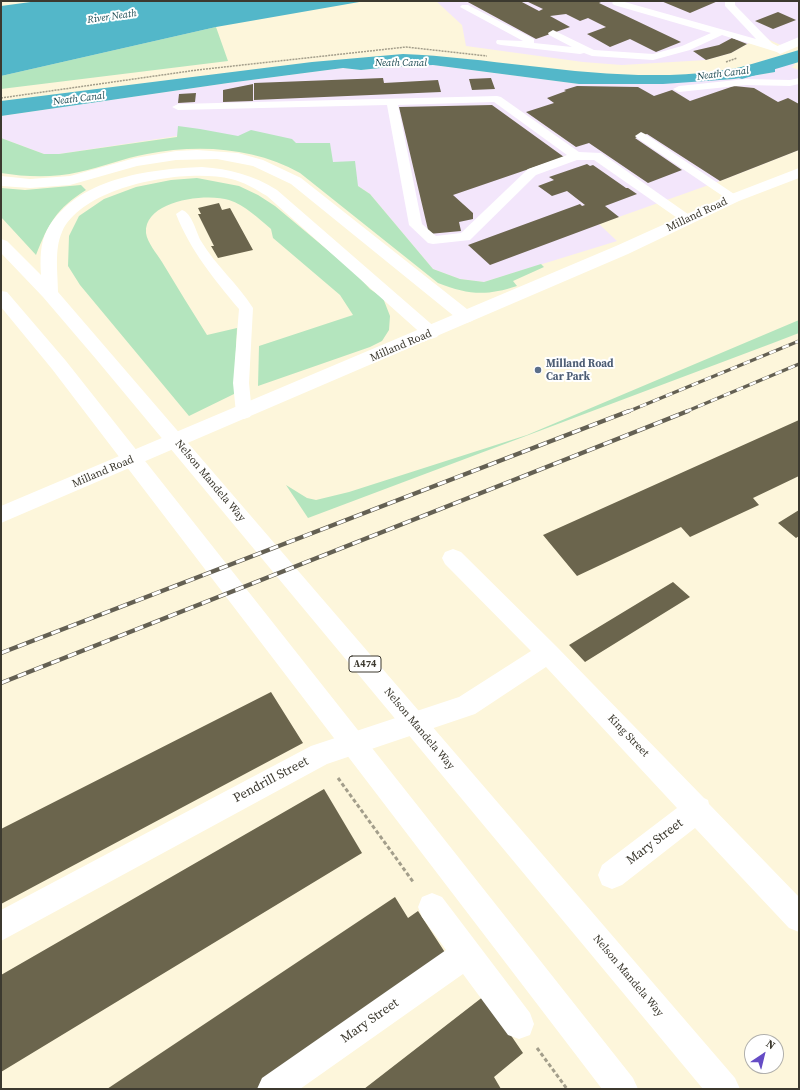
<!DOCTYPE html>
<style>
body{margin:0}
#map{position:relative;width:800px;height:1090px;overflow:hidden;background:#fdf6db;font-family:"Source Serif 4",serif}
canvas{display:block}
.frame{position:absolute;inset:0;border:2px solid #3c392f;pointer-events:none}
.north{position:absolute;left:744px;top:1034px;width:40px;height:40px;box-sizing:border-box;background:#fff;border:1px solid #b1b0ac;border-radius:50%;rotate:35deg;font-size:11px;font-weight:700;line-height:16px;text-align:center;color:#3c392f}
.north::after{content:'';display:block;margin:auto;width:14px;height:18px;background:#654cc5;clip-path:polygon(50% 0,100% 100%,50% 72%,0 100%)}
</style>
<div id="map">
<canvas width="800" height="1090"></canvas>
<div class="frame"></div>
<div class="north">N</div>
</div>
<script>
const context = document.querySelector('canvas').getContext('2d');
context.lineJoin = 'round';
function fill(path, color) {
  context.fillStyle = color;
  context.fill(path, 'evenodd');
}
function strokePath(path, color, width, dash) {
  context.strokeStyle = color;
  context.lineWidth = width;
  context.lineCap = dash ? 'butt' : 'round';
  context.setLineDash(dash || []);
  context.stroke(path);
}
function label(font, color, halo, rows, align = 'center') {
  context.font = font + ' "Source Serif 4",serif';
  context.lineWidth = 4;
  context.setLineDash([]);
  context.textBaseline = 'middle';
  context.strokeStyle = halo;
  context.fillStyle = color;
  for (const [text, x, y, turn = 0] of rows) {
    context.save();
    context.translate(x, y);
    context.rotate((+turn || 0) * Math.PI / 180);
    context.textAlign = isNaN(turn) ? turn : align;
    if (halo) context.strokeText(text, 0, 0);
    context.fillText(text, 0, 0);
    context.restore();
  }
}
fill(new Path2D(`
 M436,1H799V38L783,46L765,38L756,39L731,53L706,60L622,65L583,62L466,46L462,25Z
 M792,63L795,65L791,67L799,70V150L720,181L599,224L617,241L484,282L460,279L433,269L370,194L299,146L190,134L59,154H44L1,138V116L228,83L343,68L361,70L390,67L433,65L579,84L734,79L775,72V68Z`), '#f3e6fb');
fill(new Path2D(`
 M216,27L228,61L1,89V76Z
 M178,126L200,129L238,136L251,130L292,139L296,143H330L333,162L355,161L358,186L370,194L433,269L460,279L484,282L541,264L544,267L513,281L517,286C487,296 468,295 438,283L300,173C254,147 198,144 147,154C124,158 102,167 79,172C54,178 26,177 1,173V138L44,154H59L177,137Z
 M197,178L239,186L258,195L275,206L354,272L370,289L383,298L390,316L389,330L382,341L370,347L258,386L259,346L353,315L340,295L273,238L271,229C259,219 245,205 229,200C207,193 144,200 146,233C147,242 157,254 162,262C177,287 192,311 207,335L237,328L234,394L189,416L80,285L68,266L69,236L79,216L104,199L136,187L171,180Z
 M81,185L86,190C56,209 49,223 36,255L1,217V188L25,190Z
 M799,320V333L773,343L308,518L286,485L307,498L316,500L349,492L527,435Z`), '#b4e5be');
fill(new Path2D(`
 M38,1H365L216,27L1,76V6Z
 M403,54C526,59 659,97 779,57L792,63L775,68V72L734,79L663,84H579L433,65L390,67L361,70L343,68L228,83L1,116V101L312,62Z`), '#53b7c9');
fill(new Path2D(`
 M799,50V62L742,79L735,77L732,73L735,69Z`), '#53b7c9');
fill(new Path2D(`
 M466,1H520L539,11L543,9L526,1H603L599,3L681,42L656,52L630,39L610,47L587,34L606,27L588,18L580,21L566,14L550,16L570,27L536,39Z
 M661,1H718L690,13Z
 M778,12L796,20L773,29L755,21Z
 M732,38L747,44L731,53L706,60L693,51L719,45Z
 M383,78L384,83L438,80L441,92L254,100V83Z
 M491,78L495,89L472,90L469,79Z
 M253,84V101L223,102V90Z
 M577,86L638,87L654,96L672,90L690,101L734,86L754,88L778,102L788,98L799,104V150L720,181L647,134L635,138L682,170L648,183L589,143L576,147L526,112L554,103L547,98L566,91L564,90Z
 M196,93L195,102L178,103L179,94Z
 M492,105L564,157L453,195L473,213V219L459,222L461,231L429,234L399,107Z
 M587,164L590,166L593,165L626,188H628L637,194L605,206L619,217L490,265L468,245L580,204L582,206L585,205L567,191L552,196L538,186L554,180L549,177Z
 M219,203L222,210L230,208L253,250L218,258L211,246H214L198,214H201L198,208Z
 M799,420V476L753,498L759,505L690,537L681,527L577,576L543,535Z
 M799,510V536L796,538L778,523Z
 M673,582L690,597L585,662L569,645Z
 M271,692L303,743L1,904V829Z
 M324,789L362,853L1,1072V975Z
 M395,897L408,918L418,911L448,957L262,1089H107Z
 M484,996L523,1053L494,1077L501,1089H364Z`), '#6b654d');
strokePath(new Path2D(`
 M726,62L737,58
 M1,98L197,70L406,47L487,56`), '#a39e8b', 1.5, [2, 1]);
strokePath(new Path2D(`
 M338,778L414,883
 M537,1048L567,1089`), '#a39e8b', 3, [4, 2.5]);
fill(new Path2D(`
 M614,1H621L756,39L725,6V1H735V5L772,43L785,50L780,53L722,35L690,50L653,60L592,56L584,53L580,54L501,45L497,44L496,42L497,40L523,41L460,7L462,5H468L534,39V43L572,47L549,35L548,33L553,30L594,50L653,54L682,46L711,33L614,5L612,3Z
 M799,78V84L790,86L746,85L679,92L673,89L679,86L746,79L790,80Z
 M497,96L501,97L579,152L601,153L695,219L693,222H683L594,160H577L536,175L470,240L433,244L428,243L409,225L387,105L178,110L172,107L178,104ZM494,102L567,155L528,169L461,233L436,236L422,224L398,105Z
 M641,132L645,134L740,198L738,201H730L637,138L635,136Z
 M182,210C192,213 196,232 201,241C216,266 238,284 253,308L249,383L252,413L250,417L244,419L238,417L236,413L233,383L239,309C214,279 190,250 176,214Z`), '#fff');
fill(new Path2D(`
 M799,37V46L780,54L774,50L775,47Z
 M799,168V178L739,201L628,254L1,523V506L616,246L729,195Z
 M453,549L461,552L556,646L704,798L708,800L709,804L799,897V932L789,928L695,828L622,885L612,889L602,885L598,875L602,865L677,808L546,667L475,714L327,764L1,941V910L311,746L459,697L531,651L445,564L442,558L445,552Z
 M432,893L442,897L530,1013L534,1024L530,1035L519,1039L508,1035L463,974L300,1089H257L262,1078L446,950L422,917L418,907L422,897Z`), '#fff');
fill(new Path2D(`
 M197,150L238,153L263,160L301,178L472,313L475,317L472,321L466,323L460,321L291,184L253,166L217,159L176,160L137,166L70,185L30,188L1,186V176L30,179L70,176L135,158L176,151Z
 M202,167C230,169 253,175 277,190L437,329L440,333L437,337L431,339L425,337L267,196C255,189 244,182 231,179C186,168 83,185 62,232C54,250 58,273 58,292L735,1078L740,1089H703L96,359L43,297L1,253V239L7,241L41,275C40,260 40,243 47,230C76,178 149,169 202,167Z
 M1,291L7,292L66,361L633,1078L638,1089H602L52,369L1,307Z`), '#fff');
const railFar1 = new Path2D(`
 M627,412L799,341
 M685,412L799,364`);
const rail = new Path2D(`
 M1,653L629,411
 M1,683L688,411`);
strokePath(railFar1, '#646053', 3.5);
strokePath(rail, '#646053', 4.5);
strokePath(railFar1, '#fff', 2.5, [7]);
strokePath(rail, '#fff', 3, [9]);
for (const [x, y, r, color] of [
 [538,370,4,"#5c6f8a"]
]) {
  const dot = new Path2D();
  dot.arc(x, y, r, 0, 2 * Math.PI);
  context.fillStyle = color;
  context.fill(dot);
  strokePath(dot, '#fff', 1.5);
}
label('italic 10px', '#204d55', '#fff', [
 ["River Neath",112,17,-8],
 ["Neath Canal",401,63],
 ["Neath Canal",723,74,-7],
 ["Neath Canal",79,99,-7]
]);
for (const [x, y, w] of [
 [365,664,32]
]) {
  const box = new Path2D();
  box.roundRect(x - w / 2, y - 8, w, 16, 3);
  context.fillStyle = '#fff';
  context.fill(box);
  strokePath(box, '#3c392f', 1);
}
label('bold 10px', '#3c392f', null, [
 ["A474",365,664]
]);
label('11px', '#3c392f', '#fff', [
 ["Milland Road",697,215,-25],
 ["Milland Road",401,346,-23],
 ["Milland Road",103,472,-23],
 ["Nelson Mandela Way",210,481,50],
 ["Nelson Mandela Way",419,729,50],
 ["King Street",628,736,46],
 ["Nelson Mandela Way",628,976,50]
]);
label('bold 11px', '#4e5e75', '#fff', [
 ["Milland Road",546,364],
 ["Car Park",546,377]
], 'left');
label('13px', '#3c392f', '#fff', [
 ["Pendrill Street",271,780,-28],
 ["Mary Street",655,842,-37],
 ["Mary Street",370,1021,-35]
]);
</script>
